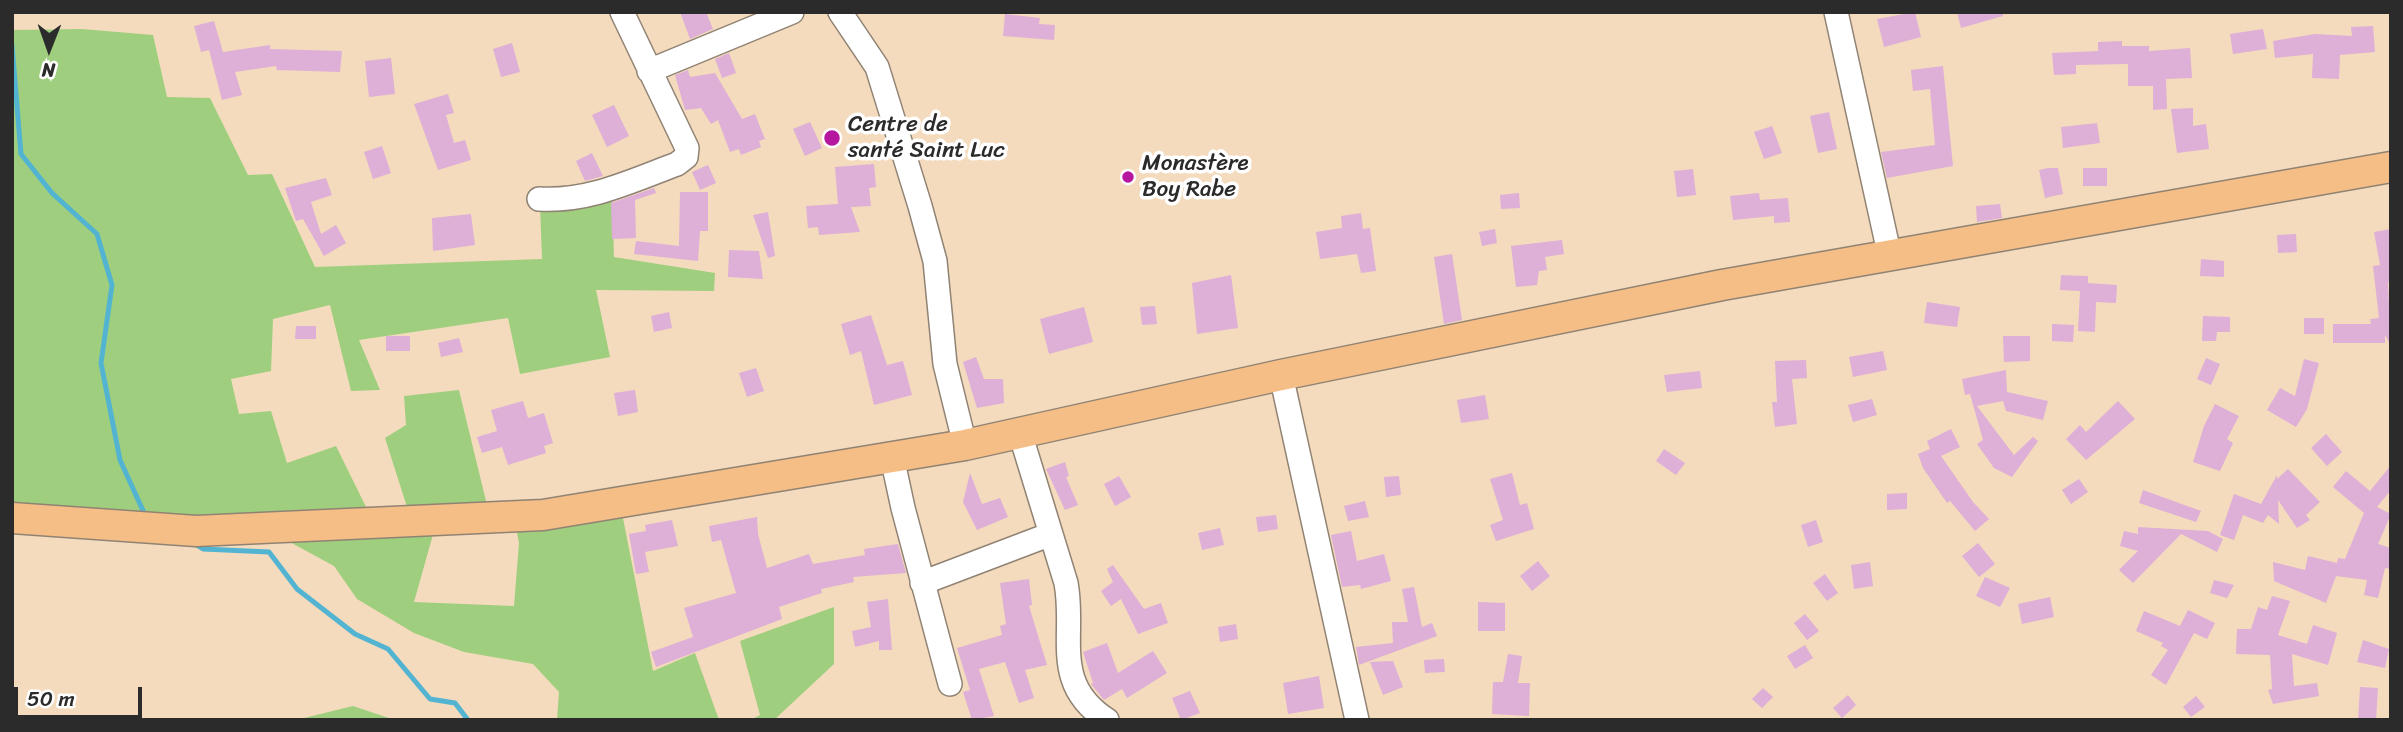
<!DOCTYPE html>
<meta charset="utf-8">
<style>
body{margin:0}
#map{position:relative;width:2403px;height:732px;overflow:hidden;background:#f4dbbd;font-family:Sriracha,sans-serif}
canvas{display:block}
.frame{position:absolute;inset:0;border:14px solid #2b2b2b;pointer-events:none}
.north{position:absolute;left:14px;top:14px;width:70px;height:70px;-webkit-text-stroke:5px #fff;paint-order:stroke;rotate:181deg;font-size:19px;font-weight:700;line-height:28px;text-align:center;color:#2b2b2b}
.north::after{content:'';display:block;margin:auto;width:24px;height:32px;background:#2b2b2b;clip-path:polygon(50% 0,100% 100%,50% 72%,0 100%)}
.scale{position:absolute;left:14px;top:687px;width:128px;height:32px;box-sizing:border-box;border:4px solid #2b2b2b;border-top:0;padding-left:9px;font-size:21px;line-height:24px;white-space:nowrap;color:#2b2b2b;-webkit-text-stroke:5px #fff;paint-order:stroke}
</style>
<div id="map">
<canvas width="2403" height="732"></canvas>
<div class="frame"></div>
<div class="north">N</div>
<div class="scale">50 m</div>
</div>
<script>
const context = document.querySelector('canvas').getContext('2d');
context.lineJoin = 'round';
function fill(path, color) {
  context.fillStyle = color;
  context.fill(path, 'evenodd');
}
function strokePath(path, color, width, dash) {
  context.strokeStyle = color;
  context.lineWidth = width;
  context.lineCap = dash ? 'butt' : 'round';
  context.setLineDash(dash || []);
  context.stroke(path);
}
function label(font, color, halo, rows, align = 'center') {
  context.font = font + ' Sriracha,sans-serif';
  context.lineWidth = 7;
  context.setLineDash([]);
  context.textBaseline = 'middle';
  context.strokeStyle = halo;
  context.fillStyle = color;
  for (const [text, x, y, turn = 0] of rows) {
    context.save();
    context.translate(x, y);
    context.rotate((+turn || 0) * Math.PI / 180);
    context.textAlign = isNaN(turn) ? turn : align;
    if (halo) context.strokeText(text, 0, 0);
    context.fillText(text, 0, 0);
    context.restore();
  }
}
fill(new Path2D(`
 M82,29L153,35L167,97L210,98L248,175L272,174L315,267L542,259L540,206L612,193L614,257L715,273L714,291L596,290L610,357L520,374L508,318L359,340L380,390L351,391L330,305L273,319L271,371L231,379L239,414L271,411L287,463L336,446L368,511L407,507L385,438L406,425L404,396L459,390L486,501L622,513L653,671L695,653L719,720H557L559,692L533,664L464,652L414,633L357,599L334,566L286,540L12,530V30ZM516,528L519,543L514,606L414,602L434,531Z
 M834,607V664L774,720H751L760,715L740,641Z
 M353,706L395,720H299L300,719Z`), '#9fcf7e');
strokePath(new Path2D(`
 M12,45L21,154L52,193L97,234L112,285L101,363L120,460L145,515
 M195,544L203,549L269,552L297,589L355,634L388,649L430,699L455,703L468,720`), '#53b4d2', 5);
fill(new Path2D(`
 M680,12H706L713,29L690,39Z
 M1915,12L1921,37L1884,47L1877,19Z
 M1957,12H2003V16L1961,28Z
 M1005,14L1040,18L1039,24L1055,25L1054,40L1003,36Z
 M214,21L223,52L270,45V49L342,51L340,72L277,70L276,66L235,72L242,95L222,100L209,50L201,52L194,26Z
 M2373,26L2375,52L2340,55L2339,79L2312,78L2313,54L2275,58L2273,41L2315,34L2352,36L2351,27Z
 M2263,29L2267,49L2233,54L2230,34Z
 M2122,41V46H2149V51L2190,48L2192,78L2166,79L2167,109L2153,110V86H2128V64L2076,65V74L2054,75L2052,53L2098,51V42Z
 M512,43L520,72L501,77L493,49Z
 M729,53L736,73L722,78L715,59Z
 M391,58L395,94L369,97L365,61Z
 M1943,66L1953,166L1887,178L1881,152L1935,145L1930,89L1913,91L1911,70Z
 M688,70L690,77L715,73L742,119L755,114L765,139L759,141L761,147L741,155L739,149L730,152L718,120L711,124L701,108L685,110L675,75Z
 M448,94L454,113L446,115L454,143L465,140L471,160L438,170L414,104Z
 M614,105L629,136L607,147L592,115Z
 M2193,108V126L2206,124L2209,149L2177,153L2171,109Z
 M1829,112L1837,149L1818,153L1810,116Z
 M810,122L822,148L805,156L793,129Z
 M2097,123L2100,143L2063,148L2061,127Z
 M1772,126L1782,153L1764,159L1754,132Z
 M382,146L391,173L373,179L364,152Z
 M592,153L603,176L585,181L576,161Z
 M874,164L876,187L869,188L871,206L851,207L860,232L819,235L818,227L808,228L806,206L838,204L835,167Z
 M708,165L716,183L700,190L692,172Z
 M2048,168H2058L2063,194L2045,198L2039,170Z
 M2083,168H2107V186H2083Z
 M1693,169L1696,195L1677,197L1674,171Z
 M326,178L332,195L311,202L321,234L336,225L346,243L324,256L303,219L296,221L285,188Z
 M654,188L656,193L635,200L636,238L612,239L611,203Z
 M680,192H708V231H700L698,261L634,254L636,241L679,246Z
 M1519,193L1520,208L1501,209L1500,195Z
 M1759,193L1760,200L1788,198L1790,222L1774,223V216L1733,220L1730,196Z
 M2000,204L2002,218L1977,222L1976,206Z
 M768,212L775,256L768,258L753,215Z
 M1361,213L1363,229L1370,228L1376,271L1361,273L1357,254L1320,259L1316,232L1342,228L1341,216Z
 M471,214L475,245L433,251L432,218Z
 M1495,229L1497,243L1482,246L1479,232Z
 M2391,229V282H2388L2391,346L2385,335V343H2333V324H2371L2370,319L2379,318L2373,266L2380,265L2374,232Z
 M2296,234L2297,252L2278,253L2277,235Z
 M1562,240L1564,254L1545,257L1547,270L1539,271L1537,285L1516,287L1511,246Z
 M729,250L759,251L763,279L728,277Z
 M1452,254L1462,320L1444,324L1434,257Z
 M2201,259L2224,261V277L2200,276Z
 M1231,275L1238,328L1197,334L1192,283Z
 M2061,275L2088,276V283L2117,285L2116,303L2096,302L2095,332L2078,331L2080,291L2060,290Z
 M1927,302L1960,307L1957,327L1924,323Z
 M1155,306L1157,324L1142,325L1140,307Z
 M1084,307L1093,342L1049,354L1040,319Z
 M669,312L672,328L654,332L651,316Z
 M871,315L887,365L903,361L912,395L874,405L861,351L850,355L841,324Z
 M2203,316L2230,317V332H2217L2216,341H2202Z
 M2304,318H2324V334H2304Z
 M2052,324L2074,325L2073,342L2052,341Z
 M296,326H316V339H295Z
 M386,336H410V351H386Z
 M2003,336H2030V361L2004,362Z
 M459,338L463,352L441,357L438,343Z
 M1883,351L1887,370L1853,377L1849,357Z
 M976,357L984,379H1003L1004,403L977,408L963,362Z
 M2206,358L2220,364L2211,385L2197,379Z
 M2304,359L2319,363L2307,409L2296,427L2267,410L2280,388L2295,396Z
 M1806,360L1807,378L1792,379L1797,424L1775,427L1772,402H1777L1775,361Z
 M756,368L764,391L747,397L739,373Z
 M2006,370L2007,392L2048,401L2043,420L2006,411L2003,401L1977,406L2014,455L2033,437L2038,441L2012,477L1994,468L1977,444L1983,440L1970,394L1965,395L1962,379Z
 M1700,371L1702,388L1667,392L1664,375Z
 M635,390L638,412L618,416L614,393Z
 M1485,395L1489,419L1461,423L1457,400Z
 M1872,399L1877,415L1853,422L1848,405Z
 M523,401L528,418L544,413L553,443L544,446L546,453L508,465L502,447L482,453L477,437L497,431L491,410Z
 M2118,401L2135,419L2086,460L2066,439L2080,425L2086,432Z
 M2215,404L2239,416L2227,439L2233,443L2220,471L2193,462L2204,426Z
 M1951,429L1960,447L1941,456L1973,502L1989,519L1975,531L1950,501L1947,503L1923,468L1918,454L1930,449L1927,441Z
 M2326,434L2342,452L2327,466L2311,448Z
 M1664,449L1685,463L1676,475L1656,461Z
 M1065,462L1069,476L1066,477L1078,505L1065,510L1046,469Z
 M2391,465V490L2377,507L2391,514L2378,544L2391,548V569L2385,568L2378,598L2364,595L2367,580L2336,576L2326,603L2274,581L2273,562L2305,570L2308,556L2337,563L2338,558L2345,559L2364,513L2333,487L2346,471L2370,491Z
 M2288,469L2320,502L2306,515L2310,520L2297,528L2278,500L2279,524L2268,515L2263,523L2243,515L2234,540L2220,535L2234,494L2261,504L2277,475V479Z
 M970,473L982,504L1000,498L1008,517L977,530L963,502Z
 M1512,473L1520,505L1527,503L1534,529L1496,541L1490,525L1503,520L1490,479Z
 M1119,476L1131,497L1115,506L1104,484Z
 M1399,476L1401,495L1386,497L1384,477Z
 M2079,479L2088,492L2071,504L2062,490Z
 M2143,490L2201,511L2196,522L2139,503Z
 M1907,493V509L1887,510V494Z
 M1365,501L1369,517L1348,521L1344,506Z
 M1276,515L1278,529L1258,532L1256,517Z
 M757,517L758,534L767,568L809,554L813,564L865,555L864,549L898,544L906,573L853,577L854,582L821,589L822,593L779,607L782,619L656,667L651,652L693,637L684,608L736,593L721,540L712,542L709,526Z
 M672,520L678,546L645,552L649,572L636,574L629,534L646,531L645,525Z
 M1816,520L1823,542L1808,547L1801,525Z
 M2138,527L2208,531L2223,539L2217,552L2181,534L2133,583L2119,570L2138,551L2120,546L2124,531L2138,534Z
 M1220,528L1224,545L1202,550L1198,533Z
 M1351,531L1357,561L1384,554L1391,581L1361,589L1360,585L1342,587L1331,535Z
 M1978,543L1995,564L1979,577L1962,556Z
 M1538,561L1550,576L1532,591L1520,576Z
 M1870,562L1873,586L1854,589L1851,565Z
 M1113,565L1144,609L1161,603L1168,623L1138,634L1121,599L1111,606L1101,591L1113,582L1107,569Z
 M1825,574L1838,593L1827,601L1813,583Z
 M1985,577L2010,588L2000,607L1976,596Z
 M1029,579L1032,605L1029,606L1047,665L1025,670L1034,698L1019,703L1005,662L979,669L994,716L972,720L963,692L970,690L957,648L1002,635L1000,626L1006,624L1000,583Z
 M2214,580L2234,585L2227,598L2210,593Z
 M1414,587L1422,627L1432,623L1437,636L1359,665L1356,647L1393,643L1392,622H1408L1402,589Z
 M2272,596L2290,601L2278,635L2307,644L2313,625L2337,633L2328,665L2292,654L2294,686L2317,683L2319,696L2273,704L2268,690L2272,689L2270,655L2236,654L2237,629H2251L2258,607L2267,610Z
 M2050,597L2054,617L2022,624L2018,604Z
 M888,599L892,650H879V641L855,647L852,631L871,627L867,602Z
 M1478,602L1505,603V631H1478Z
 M2188,610L2215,623L2207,639L2194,633L2166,685L2151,675L2168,650L2161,646L2163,643L2136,631L2144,611L2180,626Z
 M1805,614L1819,631L1807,640L1794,623Z
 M1236,624L1238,639L1220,642L1218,627Z
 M2363,640L2389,649L2385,668L2357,662Z
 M1107,643L1118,673L1153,651L1167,673L1127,698L1122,689L1104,700L1091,684L1093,683L1083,652Z
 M1805,645L1813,658L1795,669L1787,656Z
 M1508,654L1522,656L1518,683H1530L1529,716L1492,714L1493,682H1503Z
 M1444,659L1445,672L1425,673L1424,660Z
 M1393,661L1403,687L1383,695L1370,662Z
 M1319,676L1324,708L1288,714L1283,683Z
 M2360,687L2378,688L2376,720H2358Z
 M1763,688L1773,697L1762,708L1752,699Z
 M1190,691L1200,713L1181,720L1172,698Z
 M1848,695L1856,705L1842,718L1833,708Z
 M2196,696L2205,707L2191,717L2183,707Z`), '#deafd7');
const minor = new Path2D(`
 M840,12L877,67L920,206L935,261L945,364L965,445
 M1836,12L1890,257
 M649,71L792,12
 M539,199C589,202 631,181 677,164L686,157L687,148L622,12
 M1281,375L1357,720
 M1020,433L1066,583C1076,635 1050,683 1107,720
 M892,457L903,508L950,684
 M922,583L1051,534`);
const major = new Path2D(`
 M12,518L196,531L543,515L965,445L1281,375L1722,285L2391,167`);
strokePath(minor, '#908374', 26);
strokePath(major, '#908374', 33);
strokePath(minor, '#fff', 23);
strokePath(major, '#f5be86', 30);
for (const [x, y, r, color] of [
 [832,138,9,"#b5179e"],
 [1128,177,7,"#b5179e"]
]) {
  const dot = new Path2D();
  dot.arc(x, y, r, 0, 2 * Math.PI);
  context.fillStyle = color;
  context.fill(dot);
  strokePath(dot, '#fff', 2.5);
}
label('23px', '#2b2b2b', '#fff', [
 ["Centre de",848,125],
 ["santé Saint Luc",848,151],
 ["Monastère",1142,164],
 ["Boy Rabe",1142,190]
], 'left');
</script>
